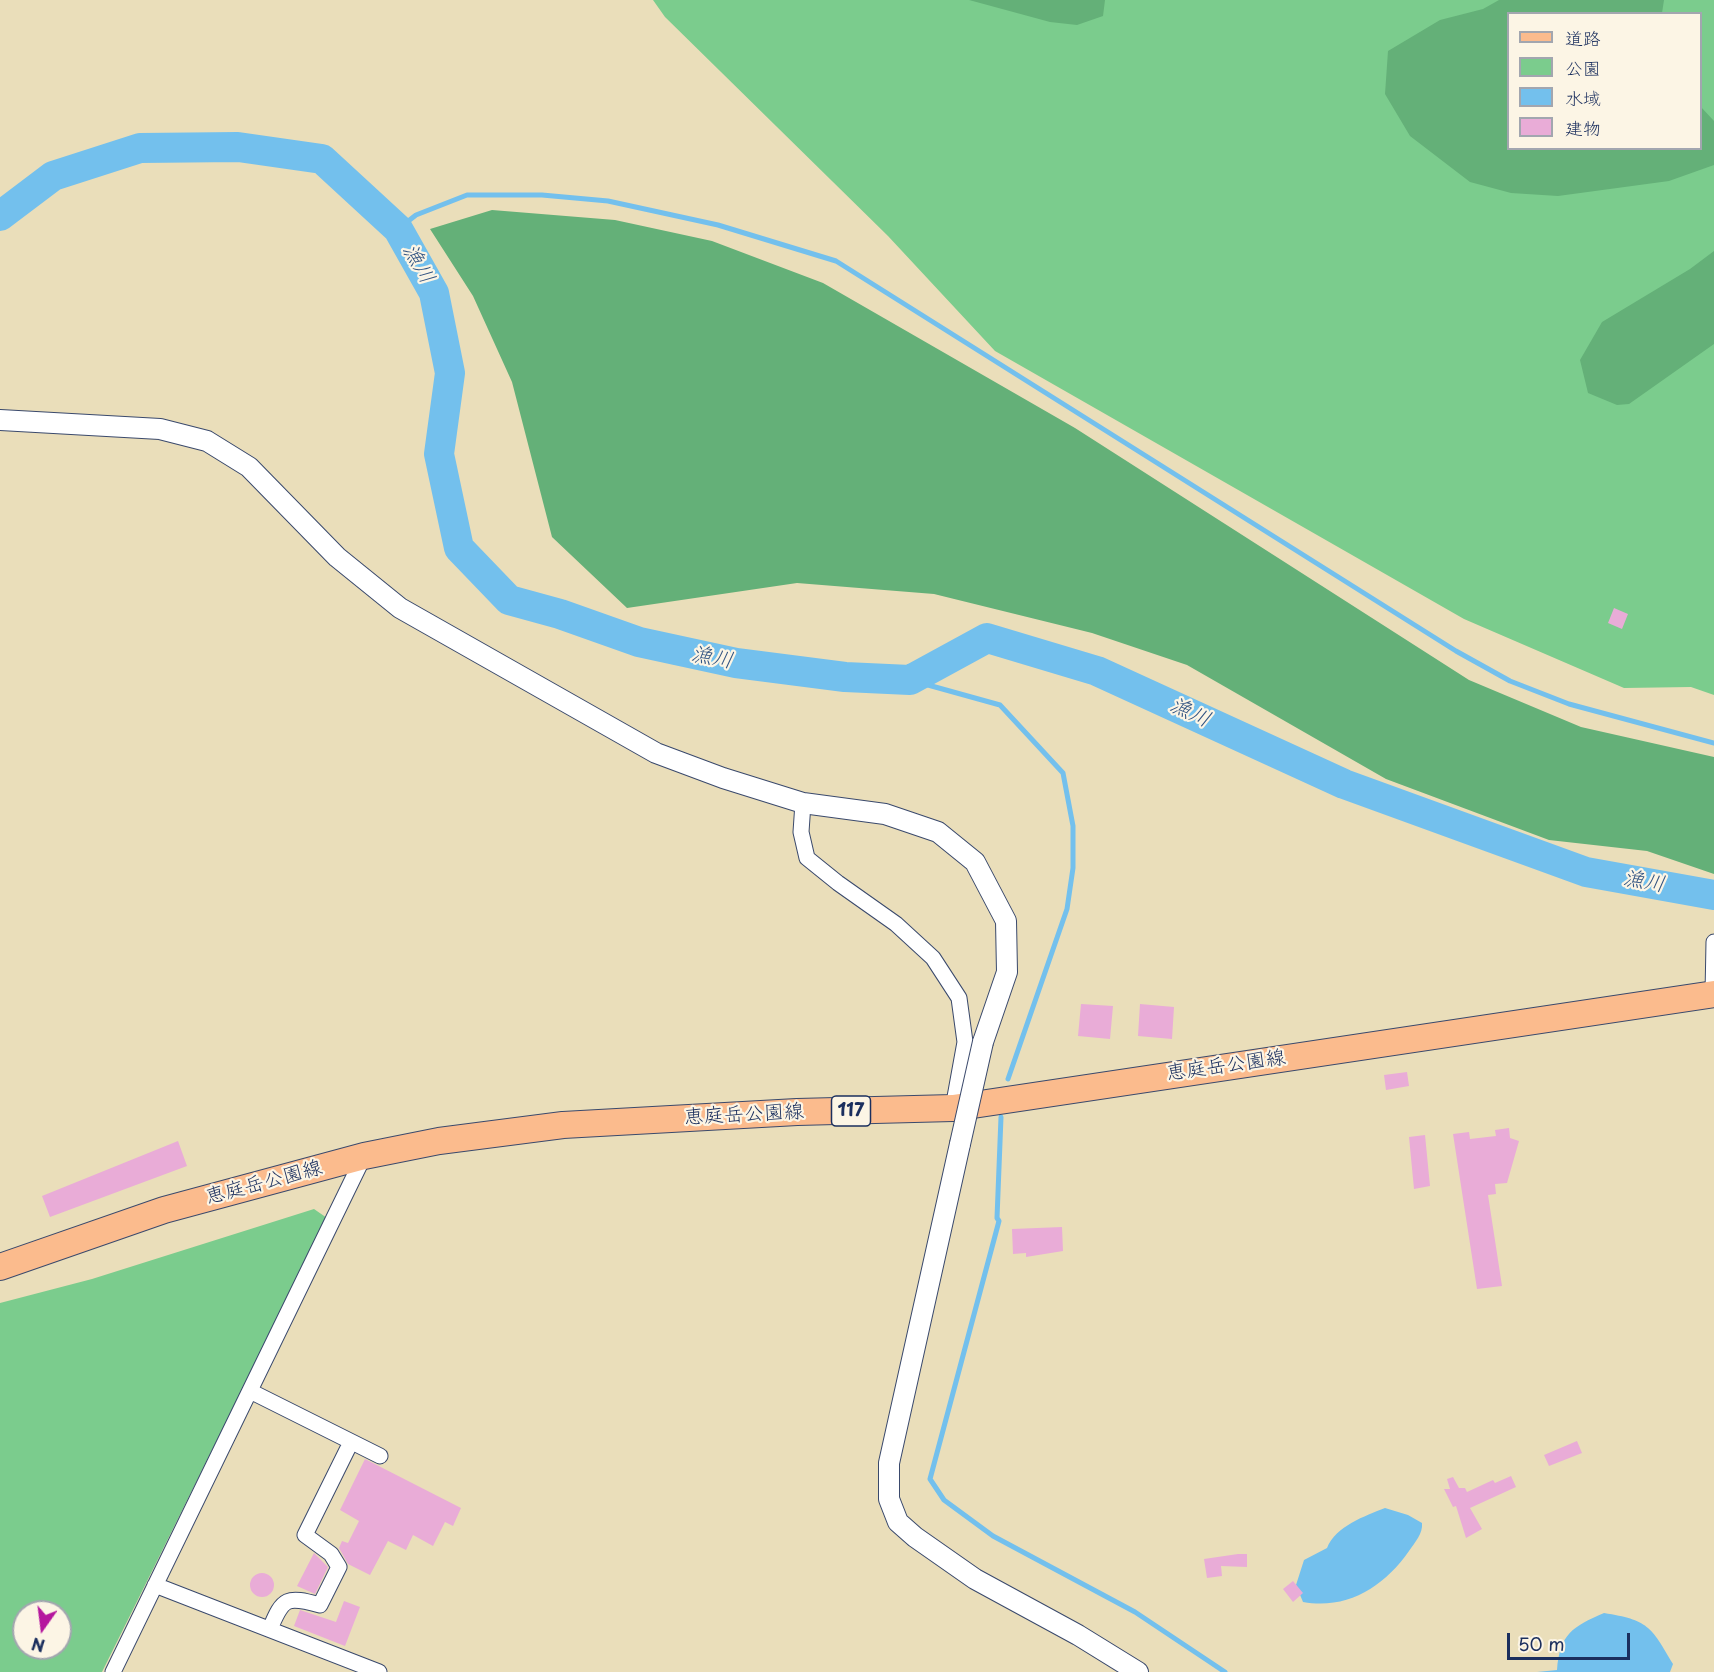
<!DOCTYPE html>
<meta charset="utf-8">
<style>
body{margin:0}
#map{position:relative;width:1714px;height:1672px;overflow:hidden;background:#eadeba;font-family:"Playpen Sans","Klee One",sans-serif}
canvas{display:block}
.legend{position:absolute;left:1507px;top:12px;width:195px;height:138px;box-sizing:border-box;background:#fcf5e5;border:2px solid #a2a6af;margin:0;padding:8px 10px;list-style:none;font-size:18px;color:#1b2f5e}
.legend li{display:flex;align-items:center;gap:12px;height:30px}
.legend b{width:30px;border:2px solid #a2a6af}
.north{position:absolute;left:12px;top:1600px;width:60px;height:60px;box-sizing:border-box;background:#fcf5e5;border:2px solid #a2a6af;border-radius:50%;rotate:194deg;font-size:16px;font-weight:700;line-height:24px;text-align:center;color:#1b2f5e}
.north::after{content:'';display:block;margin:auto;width:21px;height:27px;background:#b5179e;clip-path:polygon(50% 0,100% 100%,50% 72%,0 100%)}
.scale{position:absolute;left:1507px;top:1633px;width:123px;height:27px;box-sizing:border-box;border:3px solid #1b2f5e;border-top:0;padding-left:8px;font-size:18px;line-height:21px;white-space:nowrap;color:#1b2f5e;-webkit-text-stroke:4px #fcf5e5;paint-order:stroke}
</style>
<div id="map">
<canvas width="1714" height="1672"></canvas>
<ul class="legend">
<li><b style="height:8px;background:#fbbb8d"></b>道路</li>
<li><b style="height:16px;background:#7bcc8d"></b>公園</li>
<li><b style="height:16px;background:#73c0ed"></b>水域</li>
<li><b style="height:16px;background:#e9acd7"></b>建物</li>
</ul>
<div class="north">N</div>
<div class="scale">50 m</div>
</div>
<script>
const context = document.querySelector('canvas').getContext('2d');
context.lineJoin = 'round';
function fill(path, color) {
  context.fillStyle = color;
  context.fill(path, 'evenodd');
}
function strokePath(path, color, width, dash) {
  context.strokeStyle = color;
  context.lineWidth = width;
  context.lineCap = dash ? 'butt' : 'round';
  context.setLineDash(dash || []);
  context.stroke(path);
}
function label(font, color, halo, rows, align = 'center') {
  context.font = font + ' "Playpen Sans","Klee One",sans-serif';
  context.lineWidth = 4.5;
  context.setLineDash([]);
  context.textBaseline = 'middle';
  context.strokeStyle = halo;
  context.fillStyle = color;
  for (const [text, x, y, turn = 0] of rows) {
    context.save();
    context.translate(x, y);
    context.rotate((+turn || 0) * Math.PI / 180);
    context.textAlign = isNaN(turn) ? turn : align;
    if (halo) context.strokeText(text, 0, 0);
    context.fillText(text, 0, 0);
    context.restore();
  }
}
fill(new Path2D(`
 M653,0H1714V695L1691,687L1624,688L1464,619L995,351L888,236L665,17ZM1508,14H1700V148H1508Z
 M314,1209L327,1218L102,1672H0V1303L92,1279ZM24,1612H60V1648H24Z`), '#7bcc8d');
fill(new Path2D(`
 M969,0H1105L1103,16L1077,25L1050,22Z
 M1499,0H1664L1662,13L1508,14V148H1700L1701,107L1714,121V165L1669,181L1558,196L1511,193L1470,182L1410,136L1385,94L1388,51L1440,20L1483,9Z
 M492,210L615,220L712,241L823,283L1075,428L1469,680L1581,727L1714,757V874L1647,851L1549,840L1386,779L1187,665L1092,633L934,594L797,583L627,608L552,537L512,382L473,296L430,229Z
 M1714,251V344L1629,404L1617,405L1588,393L1580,360L1602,322L1690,269Z`), '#64b078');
fill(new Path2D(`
 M1385,1508L1408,1515L1422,1523C1423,1534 1415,1542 1409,1551C1384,1587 1347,1610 1303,1602L1296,1585L1304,1560L1327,1548C1336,1526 1365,1516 1385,1508Z
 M1604,1613C1648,1620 1651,1626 1673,1664L1670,1672H1537L1557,1670C1560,1634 1572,1627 1604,1613Z`), '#73c0ed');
strokePath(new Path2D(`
 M398,229L416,215L467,195H542L608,201L718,225L836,261L1456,651L1510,681L1569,704L1714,743
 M910,680L1000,705L1063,773L1073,826V868L1067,909L1008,1079
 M1001,1117L997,1218L999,1221L930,1479L944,1500L993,1536L1135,1612L1225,1672`), '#73c0ed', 5);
strokePath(new Path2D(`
 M0,216L53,176L140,148L238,147L322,159L398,229L434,293L450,373L439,454L459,548L509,600L560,614L639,642L736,663L845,677L910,680L987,638L1097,671L1344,784L1586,872L1714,895`), '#73c0ed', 30);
fill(new Path2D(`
 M1614,608L1628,614L1622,629L1608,623Z
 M1081,1004L1113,1006L1110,1039L1078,1036Z
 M1140,1004L1174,1007L1172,1039L1138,1036Z
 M1407,1072L1409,1086L1386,1090L1384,1075Z
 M1509,1128L1510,1138L1519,1141L1507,1183L1495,1184L1496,1194L1488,1195L1502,1286L1477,1289L1453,1134L1469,1132L1470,1139L1496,1136L1495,1130Z
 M1425,1135L1430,1186L1414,1189L1409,1137Z
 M178,1141L187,1166L50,1217L42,1196Z
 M1062,1227L1063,1251L1026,1257V1253L1013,1254L1012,1229Z
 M1577,1441L1582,1453L1549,1466L1544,1455Z
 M365,1459L461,1508L453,1526L445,1522L433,1546L413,1535L406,1550L388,1541L370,1575L348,1564L339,1548L342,1541L348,1543L359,1521L340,1510Z
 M1511,1476L1516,1487L1470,1508L1482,1529L1466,1538L1456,1506L1453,1507L1444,1489H1450L1447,1479L1453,1477L1459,1488H1465L1467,1492L1493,1480L1495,1483Z
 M314,1553L328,1567L315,1594L297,1586Z
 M1238,1554H1247V1567L1221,1566L1222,1576L1207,1578L1204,1559Z
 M250 1585a12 12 0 1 1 24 0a12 12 0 1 1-24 0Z
 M1293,1581L1303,1593L1293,1602L1283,1589Z
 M344,1601L360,1607L345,1646L294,1626L300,1610L336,1622Z`), '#e9acd7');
const minor = new Path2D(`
 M803,803L801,832L807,858L838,883L896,924L933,958L959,998L965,1042L953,1108
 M1713,994L1714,942
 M250,1391L380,1456
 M155,1585L379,1672
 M270,1629C283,1597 287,1596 320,1605L339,1567L331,1554L305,1535L351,1442
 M113,1672L364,1156`);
const tertiary = new Path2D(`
 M0,420L160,429L207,441L249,467L337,557L400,608L656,753L723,778L803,803L885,814L938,832L975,862L1006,921L1007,972L983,1042
 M960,1144L889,1463V1499L898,1522L915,1537L975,1579L1078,1635L1138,1672`);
const primary = new Path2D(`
 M0,1267L164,1210L364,1156L439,1141L563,1125L797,1112L953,1108L1714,994`);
strokePath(minor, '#3a496c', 17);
strokePath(tertiary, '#3a496c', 22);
strokePath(primary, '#3a496c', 28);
strokePath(minor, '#fff', 15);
strokePath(tertiary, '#fff', 20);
strokePath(primary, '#fbbb8d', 26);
const tertiaryBridge = new Path2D(`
 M960,1144L983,1042`);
strokePath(tertiaryBridge, '#3a496c', 22, []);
strokePath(tertiaryBridge, '#fff', 20);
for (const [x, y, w] of [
 [851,1111,39]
]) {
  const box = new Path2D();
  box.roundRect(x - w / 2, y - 15, w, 30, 4.5);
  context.fillStyle = '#fcf5e5';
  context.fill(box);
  strokePath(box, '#1b2f5e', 1.5);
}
label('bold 18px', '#1b2f5e', null, [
 ["117",851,1111]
]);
label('20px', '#1b2f5e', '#fcf5e5', [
 ["恵庭岳公園線",1226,1066,-8],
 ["恵庭岳公園線",744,1115,-3],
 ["恵庭岳公園線",264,1183,-15]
]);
label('italic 21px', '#315382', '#fcf5e5', [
 ["漁川",418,264,60],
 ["漁川",712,658,11],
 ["漁川",1190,713,25],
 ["漁川",1644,882,10]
]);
</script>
